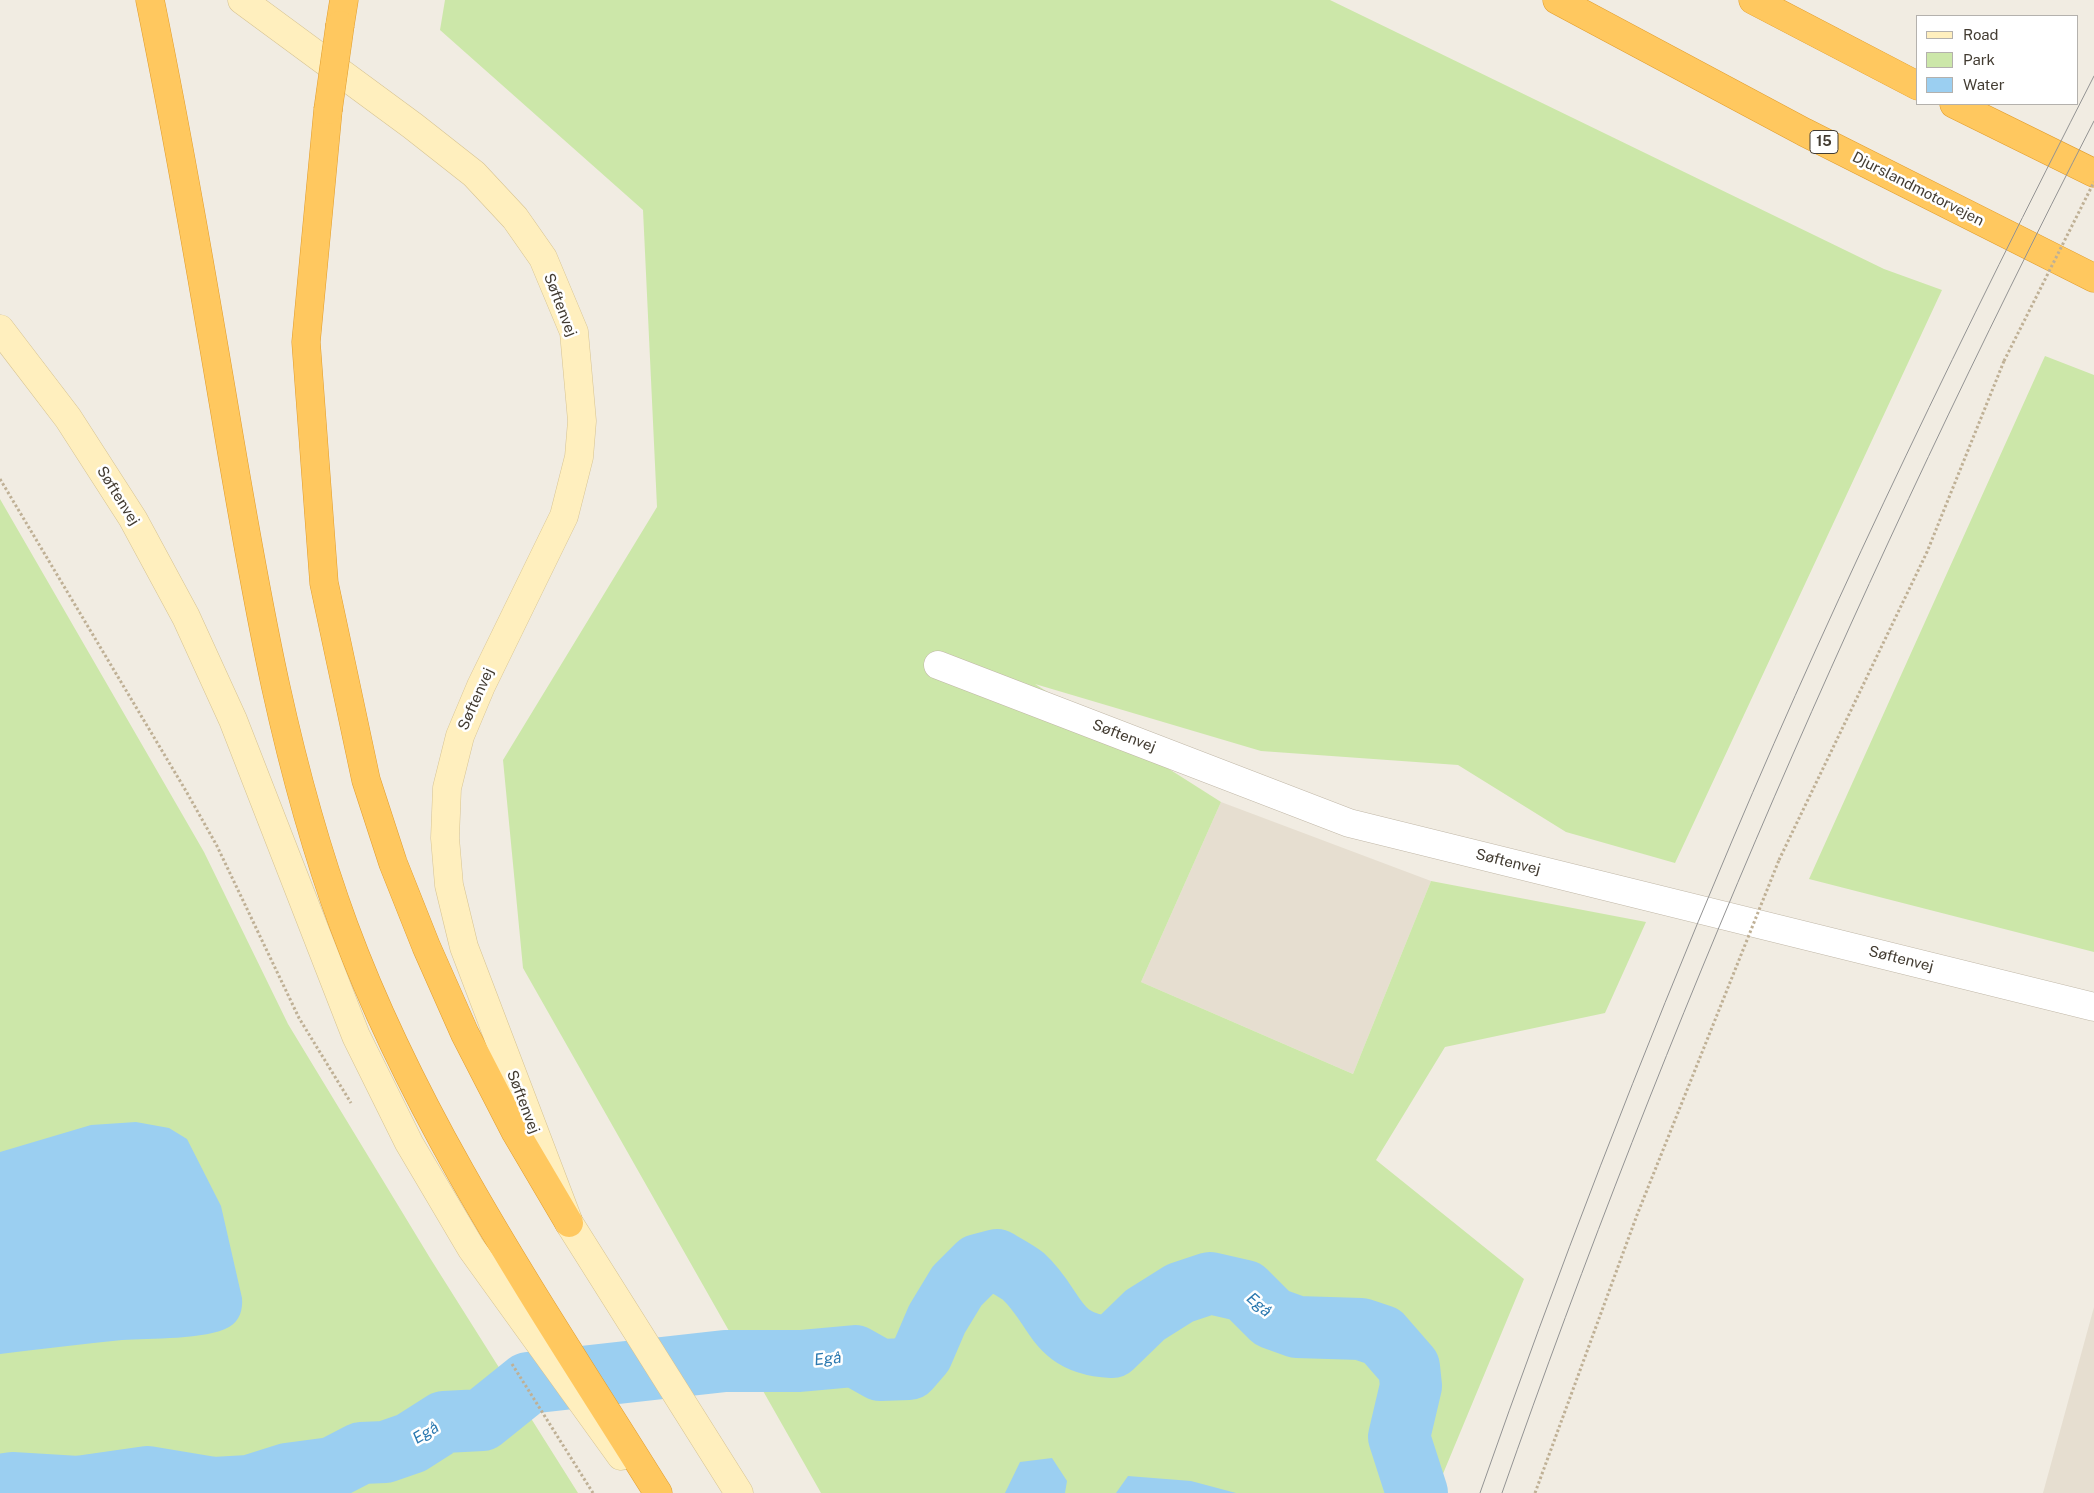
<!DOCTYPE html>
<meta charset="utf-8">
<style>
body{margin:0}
#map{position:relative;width:2094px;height:1493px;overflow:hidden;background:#f1ece2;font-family:"Public Sans",sans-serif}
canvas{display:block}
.legend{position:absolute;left:1916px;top:15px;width:162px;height:90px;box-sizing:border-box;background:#fff;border:1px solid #b4b1ad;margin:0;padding:6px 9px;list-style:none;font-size:15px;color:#433c32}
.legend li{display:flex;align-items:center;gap:10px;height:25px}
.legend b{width:25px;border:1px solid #b4b1ad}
</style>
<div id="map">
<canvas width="2094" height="1493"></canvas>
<ul class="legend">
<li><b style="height:6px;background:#ffefbe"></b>Road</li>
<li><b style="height:14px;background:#cce7a9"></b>Park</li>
<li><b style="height:14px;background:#9bcff1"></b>Water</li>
</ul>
</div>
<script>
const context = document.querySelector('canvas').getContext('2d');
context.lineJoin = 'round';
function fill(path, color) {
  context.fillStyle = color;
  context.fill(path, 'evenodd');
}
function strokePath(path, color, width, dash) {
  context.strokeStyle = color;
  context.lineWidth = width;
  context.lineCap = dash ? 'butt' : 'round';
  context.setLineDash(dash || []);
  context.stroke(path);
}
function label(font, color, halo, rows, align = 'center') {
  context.font = font + ' "Public Sans",sans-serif';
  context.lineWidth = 5;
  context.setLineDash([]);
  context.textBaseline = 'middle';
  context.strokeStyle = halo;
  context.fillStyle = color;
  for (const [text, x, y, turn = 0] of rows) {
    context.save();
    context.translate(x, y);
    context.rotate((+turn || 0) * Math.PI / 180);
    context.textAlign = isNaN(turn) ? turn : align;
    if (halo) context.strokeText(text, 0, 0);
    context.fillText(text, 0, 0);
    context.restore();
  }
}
fill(new Path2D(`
 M1221,802L1431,881L1353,1074L1141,982Z
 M2094,1307V1493H2043Z`), '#e6ded0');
fill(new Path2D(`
 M445,0H1330L1884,269L1942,290L1675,863L1566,832L1458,765L1261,751L1035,684L1221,802L1141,982L1353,1074L1431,881L1646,922L1605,1013L1445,1047L1376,1160L1524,1279L1435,1493H821L523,968L503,760L657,507L643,210L440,30Z
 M2045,356L2094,375V952L1809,879Z
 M0,499L204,852L288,1024L430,1258L578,1493H266L438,1448L423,1422L231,1478L162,1471L75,1479L0,1473Z
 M157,1488L186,1493H104Z`), '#cce7a9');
fill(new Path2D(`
 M136,1122L169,1128L187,1139L221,1206L242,1298C243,1309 240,1321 229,1327C207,1340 149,1338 122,1340C81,1344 41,1349 0,1354V1152L91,1125Z
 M1052,1458L1067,1481L1065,1493H1005L1020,1462Z
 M1128,1476L1191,1481L1236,1493H1116Z`), '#9bcff1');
strokePath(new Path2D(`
 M0,1485L12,1483L78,1487L148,1477L214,1488L249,1486L287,1474L332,1468L361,1453L385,1452L411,1443L444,1422L482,1420L528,1383L725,1361H800L855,1356L880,1370L909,1369L922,1354L937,1319L957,1286L978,1265L997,1260C1005,1265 1015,1270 1023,1276C1058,1308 1053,1344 1112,1347L1145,1315L1180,1293L1210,1283L1245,1291L1272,1318L1297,1327L1361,1329L1382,1336L1409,1367L1411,1386L1399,1437L1417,1493`), '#9bcff1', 62);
const street = new Path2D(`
 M938,665L1349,823L2094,1007`);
const secondary = new Path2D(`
 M242,0L413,126L474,174L515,218L543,258L574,332L582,421L579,457L564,516L481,686L460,736L447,788L445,838L449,885L464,947L569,1223L739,1493
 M0,329L68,418L133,519L186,617L233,720L356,1036L409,1143L471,1248L621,1456`);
const highway = new Path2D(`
 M150,0C180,147 205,294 230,442C258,606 286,769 344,926C419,1129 544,1310 658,1493
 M1557,0L1804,132L2094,278
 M1753,0L1918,86
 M340,25L344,0
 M1954,104L2094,173
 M328,110L306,342L324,583L366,780L393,863L426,946L465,1034L516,1133L569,1223`);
strokePath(street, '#c0b7a7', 29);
strokePath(secondary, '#d6c392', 29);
strokePath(highway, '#e09c2d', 29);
strokePath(new Path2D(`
 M0,479L186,791L217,846L299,1018L351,1103
 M1779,860L1927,552L2004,361
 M512,1364L593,1493`), '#bfb095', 3, [2.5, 2.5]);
strokePath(street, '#fff', 28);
strokePath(secondary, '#ffefbe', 28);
strokePath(highway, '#ffc85f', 28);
strokePath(new Path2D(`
 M1480,1493C1557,1273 1641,1056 1732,841C1842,581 1966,327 2094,76
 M1502,1493C1667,1022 1866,565 2094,121`), '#939393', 1);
const highwayBridge = new Path2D(`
 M328,110L340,25`);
strokePath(highwayBridge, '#e09c2d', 29, []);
strokePath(new Path2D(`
 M2004,361L2094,182
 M1535,1493L1637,1215L1779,860`), '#bfb095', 3, [2.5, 2.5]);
strokePath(highwayBridge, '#ffc85f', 28);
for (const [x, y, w] of [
 [1824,142,28]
]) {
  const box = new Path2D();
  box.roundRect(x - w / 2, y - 11.5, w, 23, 4);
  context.fillStyle = '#fff';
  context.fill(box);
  strokePath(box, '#433c32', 1);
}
label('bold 14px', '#433c32', null, [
 ["15",1824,142]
]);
label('15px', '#433c32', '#fff', [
 ["Djurslandmotorvejen",1918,189,27],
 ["Søftenvej",560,305,69],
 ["Søftenvej",118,496,58],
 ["Søftenvej",476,699,-66],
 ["Søftenvej",1124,736,21],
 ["Søftenvej",1508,862,14],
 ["Søftenvej",1901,959,14],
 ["Søftenvej",523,1102,69]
]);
label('italic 16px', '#2b79b0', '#fff', [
 ["Egå",1259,1305,41],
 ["Egå",828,1359,-6],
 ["Egå",426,1433,-31]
]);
</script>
